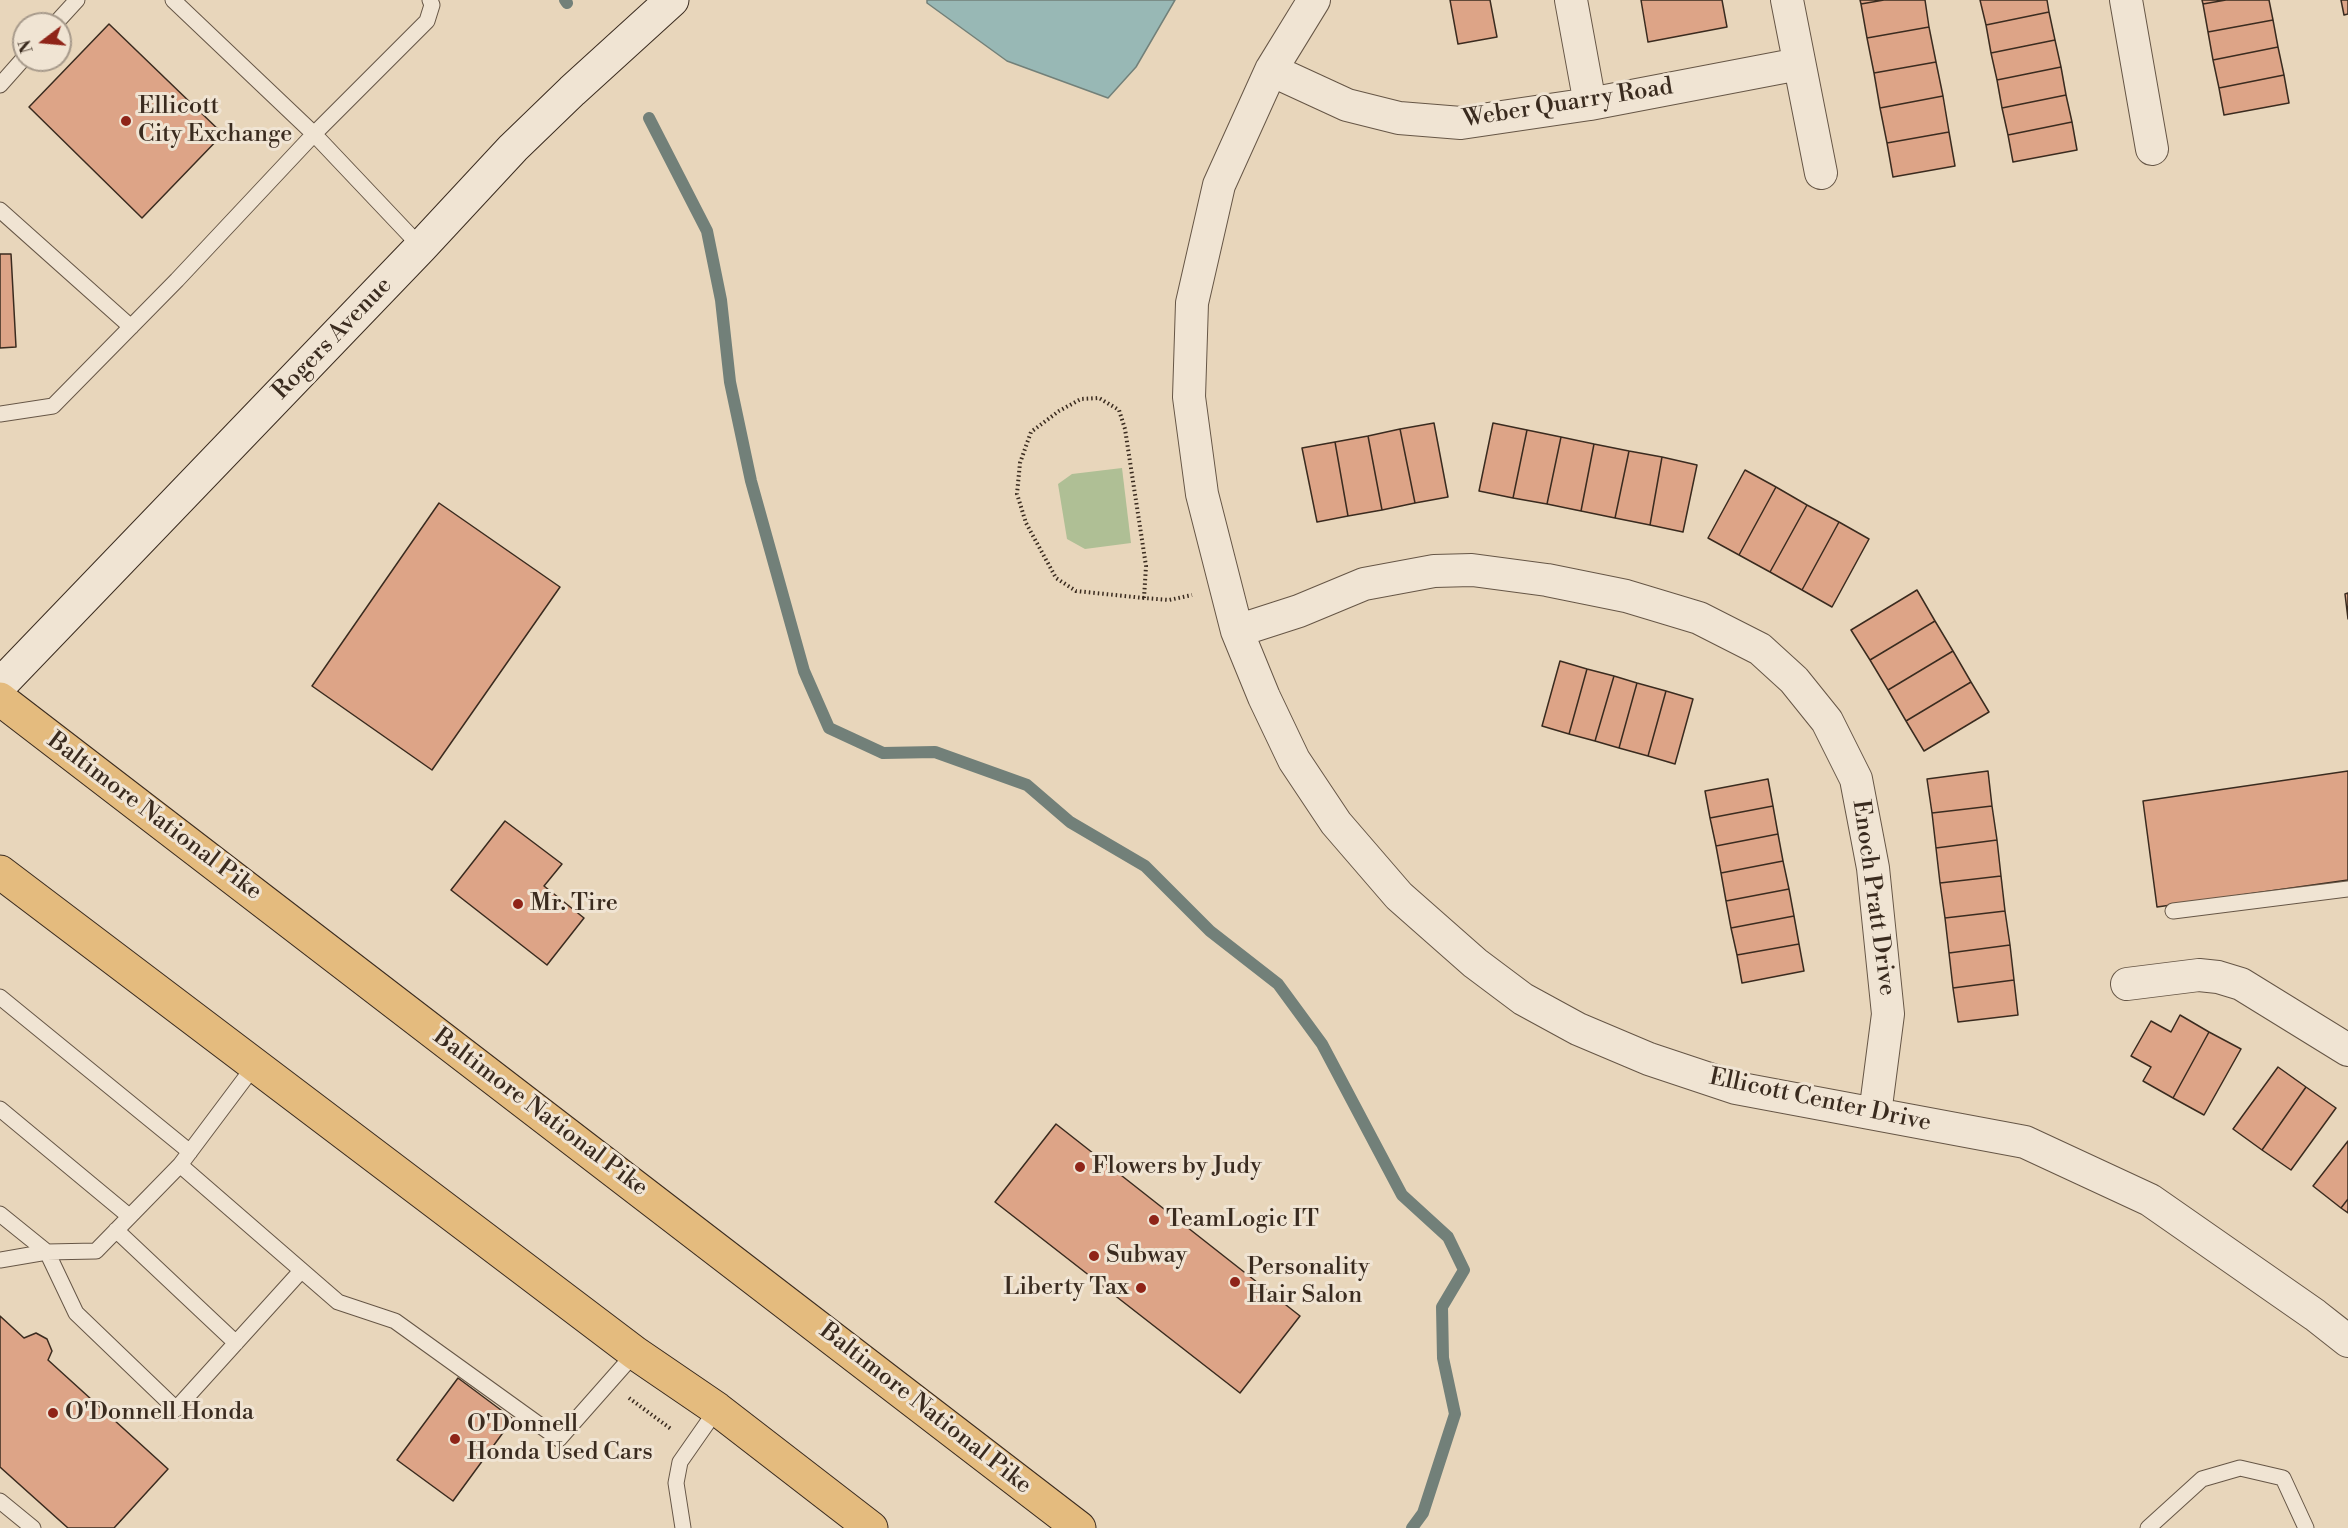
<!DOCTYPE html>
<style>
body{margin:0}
#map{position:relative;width:2348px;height:1528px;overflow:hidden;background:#e8d6bb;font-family:"Libre Bodoni",serif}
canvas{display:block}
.north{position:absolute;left:12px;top:12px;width:60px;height:60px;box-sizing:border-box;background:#f0e4d3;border:2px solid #a79a8b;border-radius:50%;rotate:254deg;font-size:16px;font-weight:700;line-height:24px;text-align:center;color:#3a2b1f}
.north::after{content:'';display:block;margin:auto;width:21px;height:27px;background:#8f2418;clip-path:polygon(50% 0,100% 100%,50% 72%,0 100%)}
</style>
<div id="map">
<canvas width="2348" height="1528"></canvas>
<div class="north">N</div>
</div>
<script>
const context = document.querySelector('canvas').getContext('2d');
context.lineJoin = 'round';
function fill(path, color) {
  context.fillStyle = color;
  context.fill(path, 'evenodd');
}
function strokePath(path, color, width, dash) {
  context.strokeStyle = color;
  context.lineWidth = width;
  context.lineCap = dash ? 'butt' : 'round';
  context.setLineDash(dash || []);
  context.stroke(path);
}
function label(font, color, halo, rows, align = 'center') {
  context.font = font + ' "Libre Bodoni",serif';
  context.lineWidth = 6;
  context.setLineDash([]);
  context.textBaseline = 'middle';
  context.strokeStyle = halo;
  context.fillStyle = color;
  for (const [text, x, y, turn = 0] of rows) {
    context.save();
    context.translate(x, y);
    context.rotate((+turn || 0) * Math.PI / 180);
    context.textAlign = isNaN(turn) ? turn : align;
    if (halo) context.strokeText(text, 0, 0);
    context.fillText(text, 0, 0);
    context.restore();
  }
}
fill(new Path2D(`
 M1122,468L1131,543L1085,549L1067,539L1058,484L1072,474Z`), '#afbf95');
const water = new Path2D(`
 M927,0H1175L1136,67L1108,98L1007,61L927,3Z`);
fill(water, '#98b8b5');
strokePath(water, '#728079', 1.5);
strokePath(new Path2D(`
 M565,0L567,3
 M649,118L707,231L721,300L730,382L751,481L804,671L829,728L883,753L935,752L1027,785L1070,822L1145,866L1210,931L1278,984L1322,1044L1402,1195L1448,1237L1464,1270L1442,1307L1443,1358L1455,1414L1423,1513L1412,1528`), '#728079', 12);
const building = new Path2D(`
 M1450,0H1490L1497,37L1458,44Z
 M1641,0H1722L1727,27L1648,42Z
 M1860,0H1884L1861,4Z
 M1884,0H1925L1929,27L1867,38L1861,4Z
 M1980,0H2047L2049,12L1986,25Z
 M2202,0H2226L2203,4Z
 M2226,0H2269L2273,20L2208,32L2203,4Z
 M2341,0H2348V14L2344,15Z
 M2049,12L2055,40L1991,53L1986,25Z
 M2273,20L2278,47L2213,60L2208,32Z
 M109,24L223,134L142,218L29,107Z
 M1929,27L1936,62L1874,73L1867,38Z
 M2055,40L2061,67L1997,80L1991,53Z
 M2278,47L2284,75L2219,88L2213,60Z
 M1936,62L1943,96L1880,108L1874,73Z
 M2061,67L2066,95L2002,108L1997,80Z
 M2284,75L2289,103L2224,115L2219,88Z
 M2066,95L2072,122L2008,135L2002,108Z
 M1943,96L1949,132L1887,143L1880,108Z
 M2072,122L2077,150L2013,162L2008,135Z
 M1949,132L1955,166L1893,177L1887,143Z
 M0,254H11L16,347L0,348Z
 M1434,423L1448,497L1415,503L1400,429Z
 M1493,423L1527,430L1513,498L1479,491Z
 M1400,429L1415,503L1382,510L1368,436Z
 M1527,430L1561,437L1547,504L1513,498Z
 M1368,436L1382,510L1348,516L1335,442Z
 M1561,437L1594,444L1581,511L1547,504Z
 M1335,442L1348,516L1317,522L1302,448Z
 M1594,444L1629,451L1615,518L1581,511Z
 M1629,451L1662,457L1650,525L1615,518Z
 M1662,457L1697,465L1683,532L1650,525Z
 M1745,470L1776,487L1739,555L1708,538Z
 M1776,487L1807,505L1770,572L1739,555Z
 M439,503L560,587L432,770L312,686Z
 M1807,505L1839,522L1802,590L1770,572Z
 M1839,522L1869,539L1832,607L1802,590Z
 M1917,590L1935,621L1870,660L1851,630Z
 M2348,593V619L2345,594Z
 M1935,621L1953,651L1888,690L1870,660Z
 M1953,651L1971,682L1906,721L1888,690Z
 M1560,661L1587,669L1569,734L1542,726Z
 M1587,669L1614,676L1595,741L1569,734Z
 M1614,676L1637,683L1619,748L1595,741Z
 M1971,682L1989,712L1924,751L1906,721Z
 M1637,683L1666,691L1648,756L1619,748Z
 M1666,691L1693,699L1675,764L1648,756Z
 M1988,771L1992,806L1932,813L1927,779Z
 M2348,771V880L2157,907L2143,801Z
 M1768,779L1773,806L1710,818L1705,791Z
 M1773,806L1778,834L1716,846L1710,818Z
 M1992,806L1997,840L1936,848L1932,813Z
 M505,821L562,864L544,886L584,918L547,965L451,890Z
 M1778,834L1783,861L1721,873L1716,846Z
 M1997,840L2001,876L1940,883L1936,848Z
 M1783,861L1789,889L1726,901L1721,873Z
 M2001,876L2005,911L1945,918L1940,883Z
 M1789,889L1794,916L1731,928L1726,901Z
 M2005,911L2010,945L1949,953L1945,918Z
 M1794,916L1799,944L1737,955L1731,928Z
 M1799,944L1804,971L1742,983L1737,955Z
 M2010,945L2014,980L1953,988L1949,953Z
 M2014,980L2018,1015L1958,1022L1953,988Z
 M2180,1015L2209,1032L2173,1098L2143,1081L2151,1067L2131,1056L2151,1021L2171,1032Z
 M2209,1032L2241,1049L2204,1115L2173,1098Z
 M2278,1067L2306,1087L2262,1150L2233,1129Z
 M2306,1087L2336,1108L2291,1170L2262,1150Z
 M1056,1124L1300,1316L1240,1393L995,1202Z
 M2348,1141V1199L2341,1208L2313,1186Z
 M2348,1199V1213L2341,1208Z
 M0,1316L24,1338L36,1333L47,1339L52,1351L48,1360L168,1469L114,1528H68L0,1467Z
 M458,1378L513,1419L453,1501L397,1460Z`);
fill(building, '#dda487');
strokePath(building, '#3a2b1f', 1.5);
const lane = new Path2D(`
 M173,0L314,134L421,247
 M55,24L77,0
 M0,85L24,58
 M0,210L131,327
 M0,414L53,406L177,280L314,134L427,21L432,5L430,0
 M2173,911L2348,889
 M0,997L190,1152
 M255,1065L180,1165L338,1302L395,1321L559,1439L635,1353
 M0,1109L129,1216
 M180,1165L96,1251L47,1252L76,1313L176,1409L301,1271
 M0,1214L47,1252L0,1260
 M116,1230L236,1343
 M0,1501L33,1528
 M683,1528L676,1483L680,1462L717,1409
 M2148,1528L2202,1479L2240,1468L2283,1478L2306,1528`);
const street = new Path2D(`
 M1314,0L1271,70L1219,185L1192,303L1189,397L1202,494L1237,631L1264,697L1294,760L1336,823L1399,896L1475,963L1523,999L1578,1029L1649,1059L1736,1088L2025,1142L2150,1200L2315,1315L2348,1341
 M1571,0L1590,104
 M1787,0L1821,173
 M2126,0L2152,149
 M1271,70L1347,105L1399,118L1461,123L1590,104L1799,64
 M1237,631L1299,611L1364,584L1434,571L1472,570L1547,580L1626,596L1699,618L1760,649L1794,680L1827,721L1856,779L1873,868L1888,1014L1875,1114
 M2127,984L2199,975L2218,977L2241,984L2348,1050`);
const secondary = new Path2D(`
 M0,685L421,247L513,148L572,91L672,0`);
const primary = new Path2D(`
 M0,699L1079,1528
 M0,872L635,1353L717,1409L871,1528`);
strokePath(lane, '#665646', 17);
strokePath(street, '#665646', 34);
strokePath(secondary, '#3a2b1f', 35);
strokePath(primary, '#3a2b1f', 35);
strokePath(new Path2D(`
 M1144,598L1076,591L1056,578L1026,523L1017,494L1020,463L1031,432L1059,411L1081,399L1099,398L1119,410L1125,429L1146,566L1144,598L1169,600L1192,595
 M629,1398L671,1429`), '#3a2b1f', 4, [1.5, 3]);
strokePath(lane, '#f0e4d3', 15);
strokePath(street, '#f0e4d3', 32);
strokePath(secondary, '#f0e4d3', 33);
strokePath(primary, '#e4bb7e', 33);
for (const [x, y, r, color] of [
 [126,121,6,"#8f2418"],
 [518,904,6,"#8f2418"],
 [1080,1167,6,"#8f2418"],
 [1154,1220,6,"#8f2418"],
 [1094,1256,6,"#8f2418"],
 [1235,1282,6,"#8f2418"],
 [1141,1288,6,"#8f2418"],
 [53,1413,6,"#8f2418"],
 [455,1439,6,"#8f2418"]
]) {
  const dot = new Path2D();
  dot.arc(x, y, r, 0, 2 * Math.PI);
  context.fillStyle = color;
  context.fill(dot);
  strokePath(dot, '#f0e4d3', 2);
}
label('24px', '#3a2b1f', '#f0e4d3', [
 ["Weber Quarry Road",1568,104,-9],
 ["Rogers Avenue",333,339,-46],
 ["Baltimore National Pike",154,817,37],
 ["Enoch Pratt Drive",1873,898,82],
 ["Ellicott Center Drive",1820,1101,12],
 ["Baltimore National Pike",540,1113,37],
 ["Baltimore National Pike",925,1409,38]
]);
label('24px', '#3a2b1f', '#f0e4d3', [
 ["Ellicott",138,107],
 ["City Exchange",138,135],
 ["Mr. Tire",530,904],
 ["Flowers by Judy",1092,1167],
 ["TeamLogic IT",1166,1220],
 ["Subway",1106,1256],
 ["Personality",1247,1268],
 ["Hair Salon",1247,1296],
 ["Liberty Tax",1129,1288,"right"],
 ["O'Donnell Honda",65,1413],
 ["O'Donnell",467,1425],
 ["Honda Used Cars",467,1453]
], 'left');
</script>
